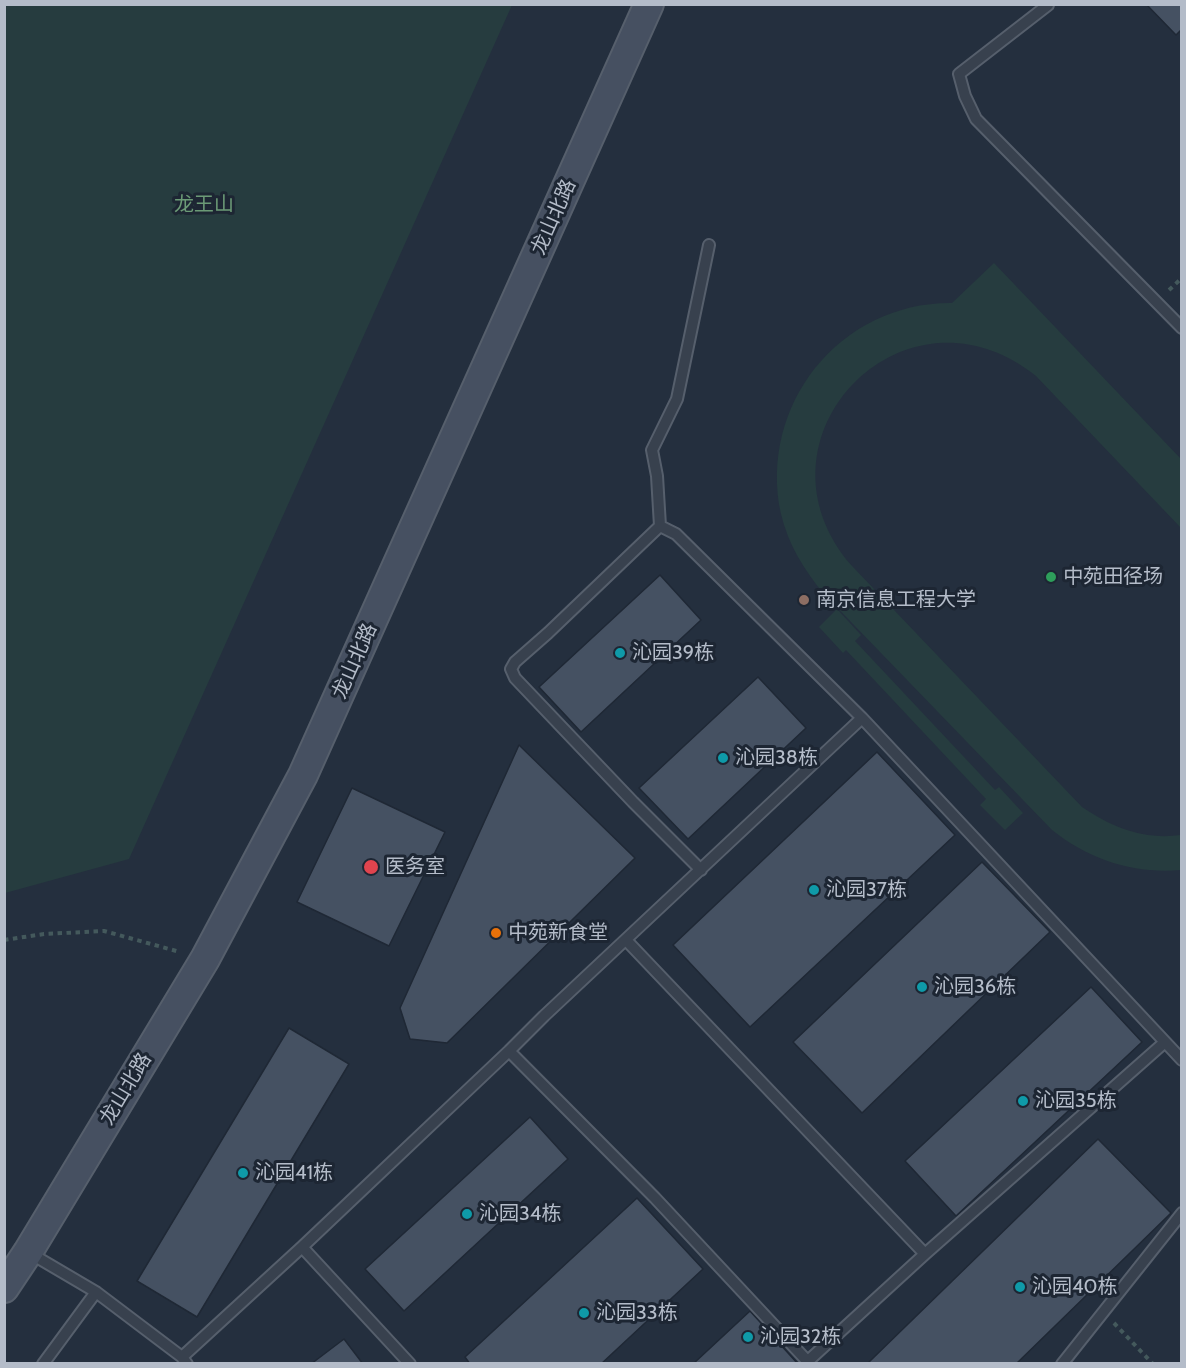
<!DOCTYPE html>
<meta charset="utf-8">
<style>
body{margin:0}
#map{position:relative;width:1186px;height:1368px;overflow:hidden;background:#242f3e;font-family:Cabin,sans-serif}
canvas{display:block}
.frame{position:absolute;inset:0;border:6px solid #b4bcc9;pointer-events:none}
</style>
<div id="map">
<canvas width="1186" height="1368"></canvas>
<div class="frame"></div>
</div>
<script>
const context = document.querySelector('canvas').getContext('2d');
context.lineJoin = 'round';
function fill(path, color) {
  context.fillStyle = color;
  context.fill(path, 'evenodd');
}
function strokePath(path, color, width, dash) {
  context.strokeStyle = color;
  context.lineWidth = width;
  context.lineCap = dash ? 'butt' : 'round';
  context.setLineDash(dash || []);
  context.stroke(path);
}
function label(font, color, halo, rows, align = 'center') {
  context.font = font + ' Cabin,"Noto Sans SC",sans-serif';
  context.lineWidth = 6;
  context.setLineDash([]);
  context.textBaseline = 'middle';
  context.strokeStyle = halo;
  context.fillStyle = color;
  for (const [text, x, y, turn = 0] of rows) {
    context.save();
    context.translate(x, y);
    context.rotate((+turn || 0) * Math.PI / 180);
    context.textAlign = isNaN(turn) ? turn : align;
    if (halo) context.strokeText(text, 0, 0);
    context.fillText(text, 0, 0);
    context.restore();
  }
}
fill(new Path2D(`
 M5,4L512,5L129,859L5,893Z
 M994,263L1181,459V528L1036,376C904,270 741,440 853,567L1082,807C1113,828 1144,840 1181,835V870C1133,874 1090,860 1052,830L824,594C804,570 788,544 781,514C758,405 840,302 952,303Z
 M837,609L861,635L855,641L995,790L999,787L1023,813L1005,830L980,805L986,799L846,650L843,653L819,627Z`), '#263c3f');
const building = new Path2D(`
 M1146,4H1182V29L1176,35Z
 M660,575L701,620L581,732L539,687Z
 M758,677L806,728L688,839L639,788Z
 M519,745L635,858L447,1043L410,1039L400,1008Z
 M877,752L955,835L750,1027L673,945Z
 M352,788L445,832L389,946L297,902Z
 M982,862L1050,932L862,1113L793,1042Z
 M1091,987L1142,1042L956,1216L905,1161Z
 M289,1028L349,1064L197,1317L137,1281Z
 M530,1117L568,1159L404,1311L365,1269Z
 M1098,1139L1171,1213L1016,1364H870L869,1362Z
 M637,1198L703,1269L601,1364H470L465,1357Z
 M750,1311L798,1364H693Z
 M344,1339L363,1364H311Z`);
fill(building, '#455162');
strokePath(building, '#1f2835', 1.5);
const lane = new Path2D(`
 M1048,5L959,74L965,96L976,119L1182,328
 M709,245L677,399L652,450L657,476L660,526L676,534L862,718L1182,1060
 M660,526L548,633L515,662L511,669L515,678L633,802L701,870
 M626,940L925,1254
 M509,1051L655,1198L810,1364
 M302,1247L410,1364
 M28,1252L96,1292L182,1357L187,1364
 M182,1357L302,1247L509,1051L544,1016L862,718
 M808,1361L925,1254L1165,1042
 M43,1364L96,1292
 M1062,1364L1182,1213`);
const secondary = new Path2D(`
 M4,1288L28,1252L205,959L303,775L649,4`);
strokePath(lane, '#565f6c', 14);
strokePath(secondary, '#565f6c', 32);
strokePath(new Path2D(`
 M1169,290L1182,278
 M4,940L44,934L104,931L180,952
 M1114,1323L1153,1364`), '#44595c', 4, [4.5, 4.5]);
strokePath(lane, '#38414e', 10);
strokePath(secondary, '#465061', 28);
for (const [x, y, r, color] of [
 [1051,577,6,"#2e9e5b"],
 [804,600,6,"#8d6e63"],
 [620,653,6,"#0f9aa8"],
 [723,758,6,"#0f9aa8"],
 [371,867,8,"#e0444e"],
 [814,890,6,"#0f9aa8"],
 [496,933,6,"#e8710a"],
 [922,987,6,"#0f9aa8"],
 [1023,1101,6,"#0f9aa8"],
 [243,1173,6,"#0f9aa8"],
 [467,1214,6,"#0f9aa8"],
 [1020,1287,6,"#0f9aa8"],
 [584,1313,6,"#0f9aa8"],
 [748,1337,6,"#0f9aa8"]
]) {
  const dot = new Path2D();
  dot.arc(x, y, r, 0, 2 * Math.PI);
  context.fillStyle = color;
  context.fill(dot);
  strokePath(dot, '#1d2633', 2);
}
label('20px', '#6b9a76', '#1d2633', [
 ["龙王山",204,205]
]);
label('20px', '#b4bcc9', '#1d2633', [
 ["龙山北路",554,217,-66],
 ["龙山北路",355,661,-66],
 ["龙山北路",126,1089,-59]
]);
label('20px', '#b4bcc9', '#1d2633', [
 ["中苑田径场",1063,577],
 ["南京信息工程大学",816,600],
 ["沁园39栋",632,653],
 ["沁园38栋",735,758],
 ["医务室",385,867],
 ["沁园37栋",826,890],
 ["中苑新食堂",508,933],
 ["沁园36栋",934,987],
 ["沁园35栋",1035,1101],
 ["沁园41栋",255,1173],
 ["沁园34栋",479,1214],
 ["沁园40栋",1032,1287],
 ["沁园33栋",596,1313],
 ["沁园32栋",760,1337]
], 'left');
</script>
